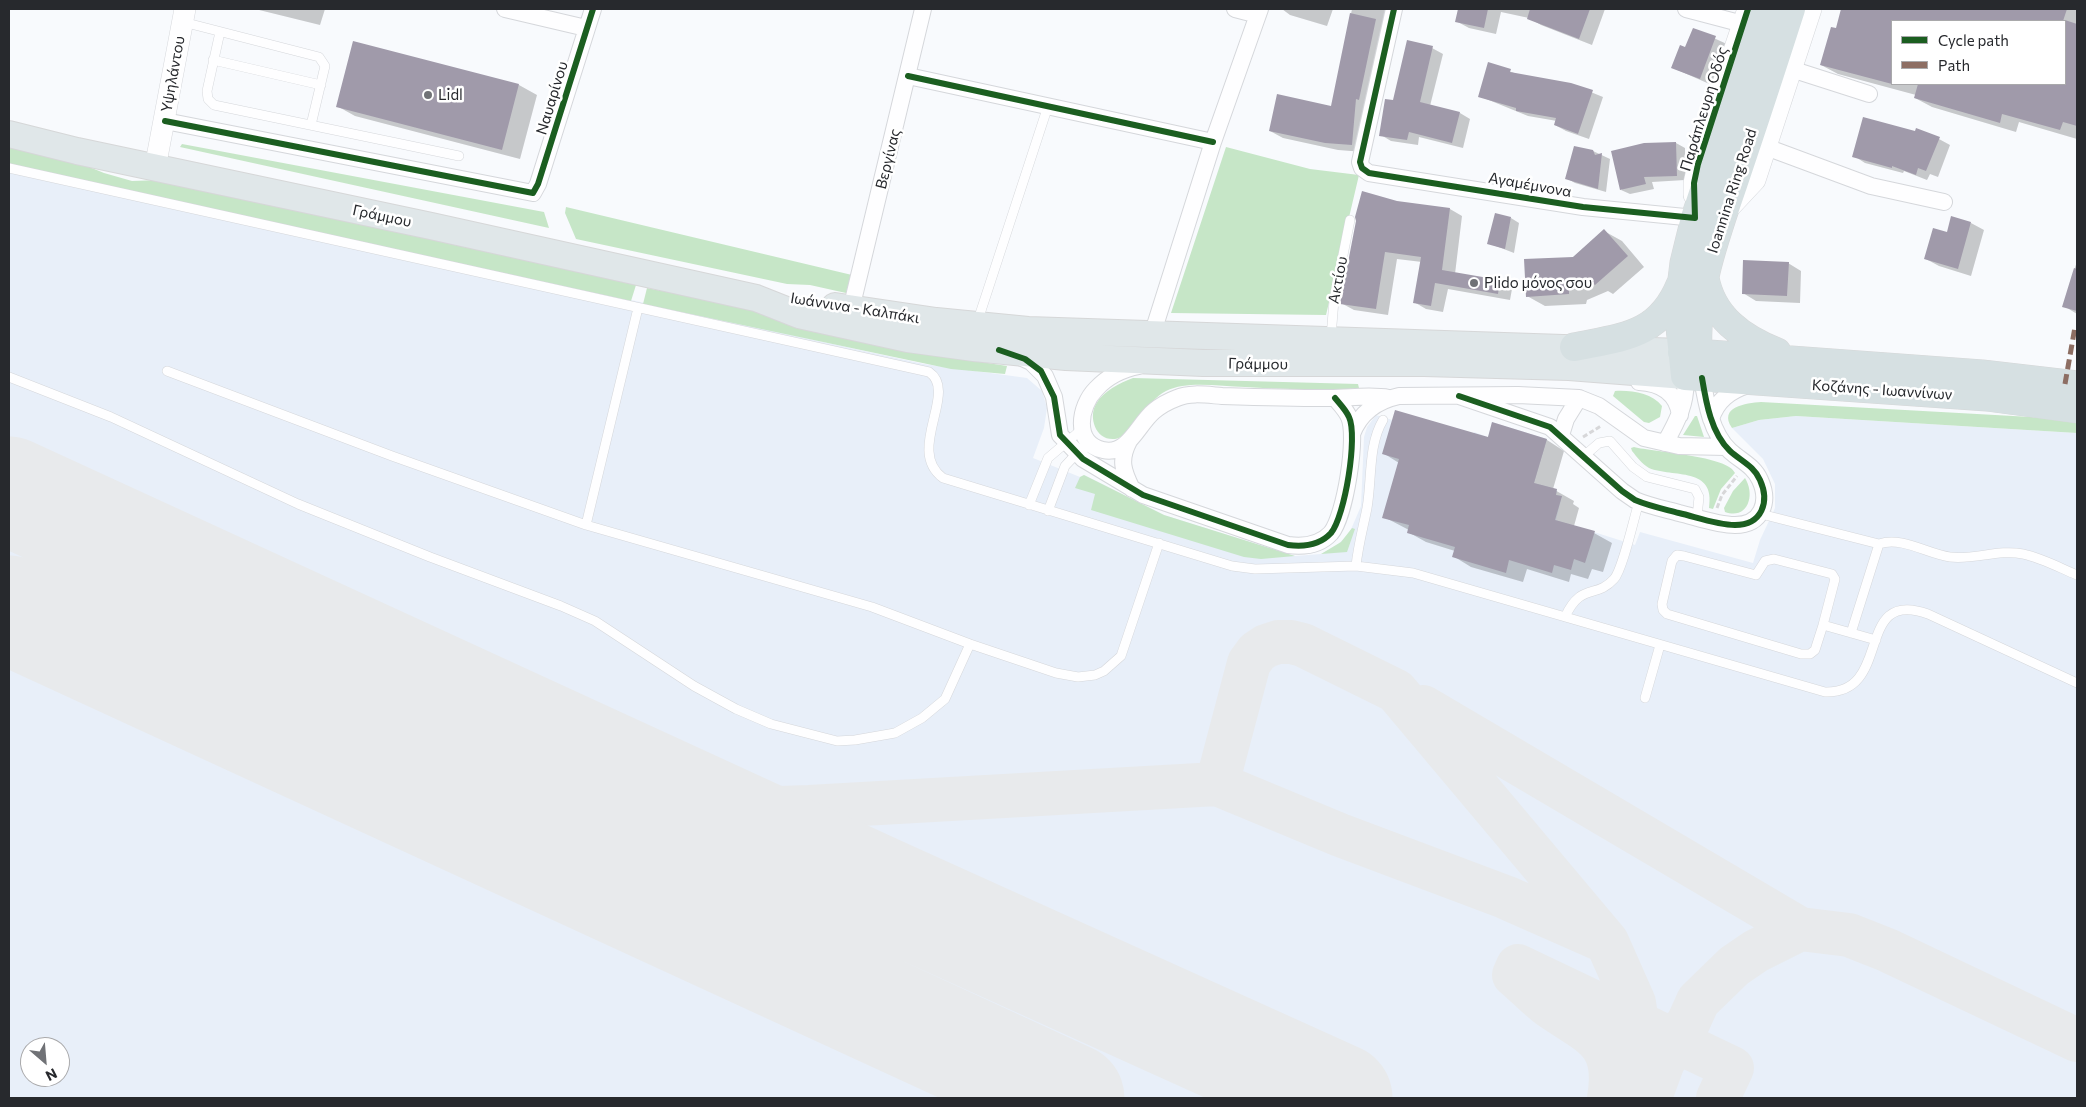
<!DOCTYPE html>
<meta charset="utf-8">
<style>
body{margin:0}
#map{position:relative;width:2086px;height:1107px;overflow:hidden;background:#f8fafd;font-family:Commissioner,sans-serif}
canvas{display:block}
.frame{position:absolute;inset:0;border:10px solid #27292d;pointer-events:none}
.legend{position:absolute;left:1891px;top:20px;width:175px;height:65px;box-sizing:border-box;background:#fff;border:1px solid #a9a9ab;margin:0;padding:6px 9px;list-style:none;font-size:15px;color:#27292d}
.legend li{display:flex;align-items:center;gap:10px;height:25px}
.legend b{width:25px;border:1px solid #a9a9ab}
.north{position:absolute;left:20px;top:1037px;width:50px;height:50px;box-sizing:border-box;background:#fff;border:1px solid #a9a9ab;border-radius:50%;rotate:153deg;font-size:14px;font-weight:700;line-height:20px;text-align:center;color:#27292d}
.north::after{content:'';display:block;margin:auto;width:18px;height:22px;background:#707276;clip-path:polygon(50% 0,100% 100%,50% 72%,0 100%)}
</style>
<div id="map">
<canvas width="2086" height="1107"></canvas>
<div class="frame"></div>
<ul class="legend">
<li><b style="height:6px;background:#1b5e20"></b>Cycle path</li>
<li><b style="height:6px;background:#8d6e63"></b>Path</li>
</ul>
<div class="north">N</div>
</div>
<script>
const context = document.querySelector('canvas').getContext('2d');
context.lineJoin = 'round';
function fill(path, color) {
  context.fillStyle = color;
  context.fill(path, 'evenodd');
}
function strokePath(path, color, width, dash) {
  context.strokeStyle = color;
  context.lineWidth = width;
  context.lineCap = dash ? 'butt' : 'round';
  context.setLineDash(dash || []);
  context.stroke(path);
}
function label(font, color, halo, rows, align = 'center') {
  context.font = font + ' Commissioner,sans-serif';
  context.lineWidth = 5;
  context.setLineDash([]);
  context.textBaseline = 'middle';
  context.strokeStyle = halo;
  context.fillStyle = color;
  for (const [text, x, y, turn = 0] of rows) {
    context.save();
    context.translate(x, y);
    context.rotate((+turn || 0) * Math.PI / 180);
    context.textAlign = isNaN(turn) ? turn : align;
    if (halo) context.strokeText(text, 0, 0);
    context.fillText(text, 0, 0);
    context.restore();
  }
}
fill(new Path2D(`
 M9,164L924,364L1027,378L1042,391L1047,408L1044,428L1033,458L1080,477L1084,475L1164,515L1295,556L1321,554L1336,546L1349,534L1361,506L1364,437L1367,427L1376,415L1470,444L1474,432L1488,437L1492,422L1547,439L1534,483L1557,489L1556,495L1562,496L1556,520L1635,545L1640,532L1753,563L1760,540L1775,508V484L1763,459L1732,428L1759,420L1796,416L2077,433V1098H9ZM30,1047H60V1077H30Z`), '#e8eff9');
fill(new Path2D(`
 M182,144L544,212L549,228L180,147Z
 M9,146L77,162L104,173L132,181L161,180L636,285L631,301L9,164Z
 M1226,147L1310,169L1359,175L1326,315L1171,313Z
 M566,207L852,275L846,293L810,285L787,284L576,239L565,213Z
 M647,288L744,307L873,345L1007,366L1005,374L951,369L643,304Z
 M1133,378L1358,384L1359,388L1336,390C1306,389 1275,389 1245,387C1220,387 1189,380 1166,391C1147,400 1132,437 1115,439C1096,441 1088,418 1096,404C1103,391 1120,383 1133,378Z
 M1615,391C1631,390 1652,393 1662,406L1660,417L1649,423L1644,422L1613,396Z
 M1761,402L2049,418L2077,422V433L1796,416L1759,420L1732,428C1718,407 1746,403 1761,402Z
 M1695,416H1697L1704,437L1683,435Z
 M1634,447C1653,452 1729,456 1735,473L1721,489L1713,509L1709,508C1716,466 1673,478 1649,468C1642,464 1637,457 1632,451L1631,448Z
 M1084,475L1164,515L1295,556L1261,559L1244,557L1091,510L1095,494L1075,488L1080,477Z
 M1745,478C1756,496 1747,520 1725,512L1724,508L1733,491Z
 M1352,528L1355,529L1347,552L1321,554L1341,542Z`), '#c6e6c7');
fill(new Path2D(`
 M255,9H325L320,25Z
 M1282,9H1333L1327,26L1290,15Z
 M1352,9H1392L1364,152L1338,150L1283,138L1270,131L1332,107Z
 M1459,9H1605L1592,45L1541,25L1529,18L1501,12L1496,34L1469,28L1456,21Z
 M1842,9H2077V139L2019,122L2016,132L1932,107L1915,98L1916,95L1838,74L1821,65L1837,30ZM1892,21H2065V84H1892Z
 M1694,29L1729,45L1714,86L1673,68L1686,49Z
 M354,42L519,85L537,95L520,159L355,116L337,106Z
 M1432,48L1443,54L1430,106L1460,113L1470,119L1463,148L1419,137L1418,145L1391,141L1381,135L1394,102Z
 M1489,64L1517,74L1571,84L1603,97L1589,139L1566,131L1555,125L1557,121L1528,116L1479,96Z
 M1939,139L1950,145L1938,177L1930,174L1927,180L1904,171L1903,173L1865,163L1854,156Z
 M1676,143L1685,148V180L1652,182L1654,189L1630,194L1621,190Z
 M1593,151L1610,159L1606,192L1575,183L1566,178Z
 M1397,202L1450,209L1462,216L1455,274L1499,282L1512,289L1510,300L1448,289L1443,312L1426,309L1414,302L1422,262L1397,259L1388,315L1354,310L1341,303Z
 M1511,218L1519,223L1514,253L1488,243Z
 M1971,223L1984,230L1971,276L1939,266L1926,259L1948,234Z
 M1604,231L1622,241L1644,267L1613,294L1608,291L1587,300L1586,304L1545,306L1527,296Z
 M2077,261V314L2064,306Z
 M1788,263L1801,271L1800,303L1756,301L1743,293Z
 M1493,424L1547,440L1564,451L1553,489L1574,501L1573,504L1579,508L1574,526L1594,533L1612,543L1603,572L1592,569L1588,579L1571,574L1569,582L1527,569L1523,582L1471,567L1453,556L1455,551L1426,542L1408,532L1409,530L1384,517L1399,463L1383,453L1488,438Z`), '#0003');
strokePath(new Path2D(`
 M1423,707L1800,929
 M449,756L568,802L627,811L661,812L809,807L1217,784L1340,835L1505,897L1607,942
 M1217,784L1249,663L1257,652L1266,646L1278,642H1291L1303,645L1396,691L1607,942L1634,1003L1636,1016L1652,1059L1654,1072L1649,1098
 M830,931C824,928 817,926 813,921C794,902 782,864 796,839C806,822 829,813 848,809
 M1652,1092L1663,1062L1689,1021L1698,1001L1734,966L1756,951L1800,929L1849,935L1887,950L2077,1040
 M1609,1098C1619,1040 1589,1034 1549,1006C1537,997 1526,985 1514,975L1518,966L1732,1068L1718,1098`), '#e8eaec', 44);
strokePath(new Path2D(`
 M9,491L880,891L1338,1098
 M9,610L1070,1098`), '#e8eaec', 109);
fill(new Path2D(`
 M1458,9H1488L1484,28L1455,22Z
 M1530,9H1590L1579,39L1527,19Z
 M1841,9H2067L2063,21H1892V84L1820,65L1831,27L1836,28Z
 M1350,13L1376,19L1359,100L1356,99L1352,145L1325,143L1269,131L1277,94L1331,106Z
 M2065,20L2077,24V126L2063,122L2060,130L2002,114L2000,123L1914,98L1918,84H2065Z
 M1693,28L1716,36L1700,79L1671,68L1680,45L1685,47Z
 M1407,40L1433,46L1420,102L1460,112L1452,143L1409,132L1407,140L1379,136L1385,99L1393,100Z
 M353,41L519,84L502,150L336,107Z
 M1488,62L1511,69L1510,72L1571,83L1593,90L1578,134L1554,125L1556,118L1516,111V108L1478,97Z
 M1863,117L1915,131L1916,128L1940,137L1926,171L1918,168L1916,175L1892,166V168L1852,157Z
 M1676,142L1677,176L1644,177L1646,184L1620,190L1611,151L1644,143Z
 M1574,146L1593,150L1595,155L1602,153L1598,189L1565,179Z
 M1362,191L1397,201L1450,208L1442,270L1500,280L1498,294L1435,283L1431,306L1413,303L1421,257L1385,252L1376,309L1340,304L1356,221L1355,217Z
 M1495,213L1511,217L1505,249L1487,244Z
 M1951,216L1971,222L1958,269L1924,259L1933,228L1947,232Z
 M1604,229L1628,256L1595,285L1590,281L1569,290V294L1526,297L1524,259L1573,257Z
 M1743,260L1789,262L1787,296L1742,294Z
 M2074,268L2077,269V311L2062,307Z
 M1395,410L1488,437L1492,422L1547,439L1534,483L1557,489L1556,495L1562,496L1555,520L1595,531L1585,563L1574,559L1571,570L1554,565L1552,573L1509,560L1506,573L1452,557L1455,547L1407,533L1409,525L1382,518L1399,459L1382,454Z`), '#a09aaa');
const service = new Path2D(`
 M183,22L319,57L325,66L311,125
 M220,32L207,91L208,99L214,105L459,156
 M213,60L321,85
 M9,168L929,372C959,392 905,450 943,478L1232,566L1255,569L1356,566L1413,573L1825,692C1894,694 1853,587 1928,614L2077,683
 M638,308L586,525L872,607L970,644L1056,673L1078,677L1095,675L1104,671L1121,656L1159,543
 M977,323L1048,106
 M1331,337L1334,300L1350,220
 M167,371L392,456L586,525
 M9,377L111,417L298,504L430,557L561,606L595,621L694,686L736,709L771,724L837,741L855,740L895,733L922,718L945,699L970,644
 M1584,456L1599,443L1610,441L1633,467L1647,477L1695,489L1699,497L1697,517
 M1029,505L1048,458L1081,430
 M1048,511L1065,466L1080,450
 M1761,514L1879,544C1902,536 1927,554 1950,557C1975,560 1998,549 2023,554C2042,558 2060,568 2077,575
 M1356,566C1358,546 1363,528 1367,508C1372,480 1368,445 1383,420
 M1565,617C1581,582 1596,599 1614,579C1623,569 1634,517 1639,502
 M1823,625L1815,650L1810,654H1801L1667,614L1663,610L1662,604L1672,561L1677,555L1684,556L1756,575L1765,561L1774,559L1832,574L1835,579L1823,625L1876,640
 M1851,633L1879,544
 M1645,698L1660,645`);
const minor = new Path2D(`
 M505,9L586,28
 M1235,9L1258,15
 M1394,9L1360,162L1362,168L1369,173L1583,207L1695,218
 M1686,9L1743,24
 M1791,69L1869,94
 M908,76L1213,142
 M165,121L533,193L538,184L593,9
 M1766,147L1871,186L1944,202
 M851,309L923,9
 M1152,335L1213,142L1260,9
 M1020,357L1031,362L1045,376L1054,397L1060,435L1083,459L1143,495L1288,545C1303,547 1320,545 1331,533C1345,516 1358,436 1349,417C1346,410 1340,404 1335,398
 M1139,366C1123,369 1107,377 1096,389C1079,406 1073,444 1103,450C1128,456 1138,424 1154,411C1160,406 1169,401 1177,398C1190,392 1208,395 1222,396C1256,397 1290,398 1324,398C1346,399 1367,394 1389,398
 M1639,382C1660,383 1677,393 1680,415
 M1459,396L1550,427L1622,491L1635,500C1649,506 1664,509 1679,513C1696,517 1717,525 1735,525C1762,525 1770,502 1760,480C1754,466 1741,461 1730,451C1711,433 1706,402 1702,378
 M1711,419C1717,400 1730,391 1748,385
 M1352,434C1360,413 1376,401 1399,396L1518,395L1579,398L1599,406L1644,438L1679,446L1726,447
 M1561,435L1566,419L1579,398
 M1129,441C1119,460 1123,471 1132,489
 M1665,443C1677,422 1688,401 1685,376`);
const tertiary = new Path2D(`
 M155,168L185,9
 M1694,195V183L1703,143L1748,9
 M1727,210L1755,180L1811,9`);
const primary = new Path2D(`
 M9,134L77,151L431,226L756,298L799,315L908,339L974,348L1066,357L1203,363H1424L1569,367L1685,376
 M835,306L936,321L1028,330L1682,352`);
const trunk = new Path2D(`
 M1764,9L1695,218L1684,263L1680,296V327L1685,376L1987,397L2077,409
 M1705,278C1712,317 1742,338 1777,352
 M1698,346C1695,288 1718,230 1736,176C1755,120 1773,65 1791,9
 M1574,347C1623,337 1659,336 1680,285
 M1682,352L1982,374L2077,385`);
strokePath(service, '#d5d7db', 10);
strokePath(minor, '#d5d7db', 18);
strokePath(tertiary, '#d5d7db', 22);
strokePath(primary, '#d6d7d8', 28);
strokePath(trunk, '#d6d7d8', 29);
strokePath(new Path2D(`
 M1583,437L1601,426
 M1717,508L1722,495L1737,476`), '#d7d7d9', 3, [5, 2.5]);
strokePath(service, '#fefeff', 9);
strokePath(minor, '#fefeff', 16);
strokePath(tertiary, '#fefeff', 21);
strokePath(primary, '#e0e7e9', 26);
strokePath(trunk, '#d6e0e2', 28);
strokePath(new Path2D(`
 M2065,384L2075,327`), '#8d6e63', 5, [10, 5]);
strokePath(new Path2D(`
 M1394,9L1360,162L1362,168L1369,173L1583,207L1695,218L1694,183L1698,164L1748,9
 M908,76L1213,142
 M165,121L533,193L538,184L593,9
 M999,350L1025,359L1041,371L1054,397L1060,435L1083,459L1143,495L1288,545C1303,547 1320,545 1331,533C1345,516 1358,436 1349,417C1346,410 1340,404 1335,398
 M1459,396L1550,427L1622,491L1635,500C1649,506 1664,509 1679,513C1696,517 1717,525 1735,525C1762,525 1770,502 1760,480C1754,466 1741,461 1730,451C1711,433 1706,402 1702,378`), '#1b5e20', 6);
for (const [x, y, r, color] of [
 [428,95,5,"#707276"],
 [1474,283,5,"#707276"]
]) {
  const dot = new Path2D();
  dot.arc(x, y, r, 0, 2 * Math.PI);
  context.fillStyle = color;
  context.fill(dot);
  strokePath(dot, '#fff', 2);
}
label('15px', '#27292d', '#fff', [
 ["Υψηλάντου",173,74,-80],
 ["Ναυαρίνου",552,98,-73],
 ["Παράπλευρη Οδός",1704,109,-73],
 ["Βεργίνας",888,159,-76],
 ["Αγαμέμνονα",1530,185,10],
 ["Ioannina Ring Road",1732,191,-72],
 ["Γράμμου",382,216,12],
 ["Ακτίου",1338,280,-79],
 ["Ιωάννινα - Καλπάκι",855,308,9],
 ["Γράμμου",1258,364,1],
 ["Κοζάνης - Ιωαννίνων",1882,390,4]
]);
label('15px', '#27292d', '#fff', [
 ["Lidl",438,95],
 ["Plido μόνος σου",1484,283]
], 'left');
</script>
